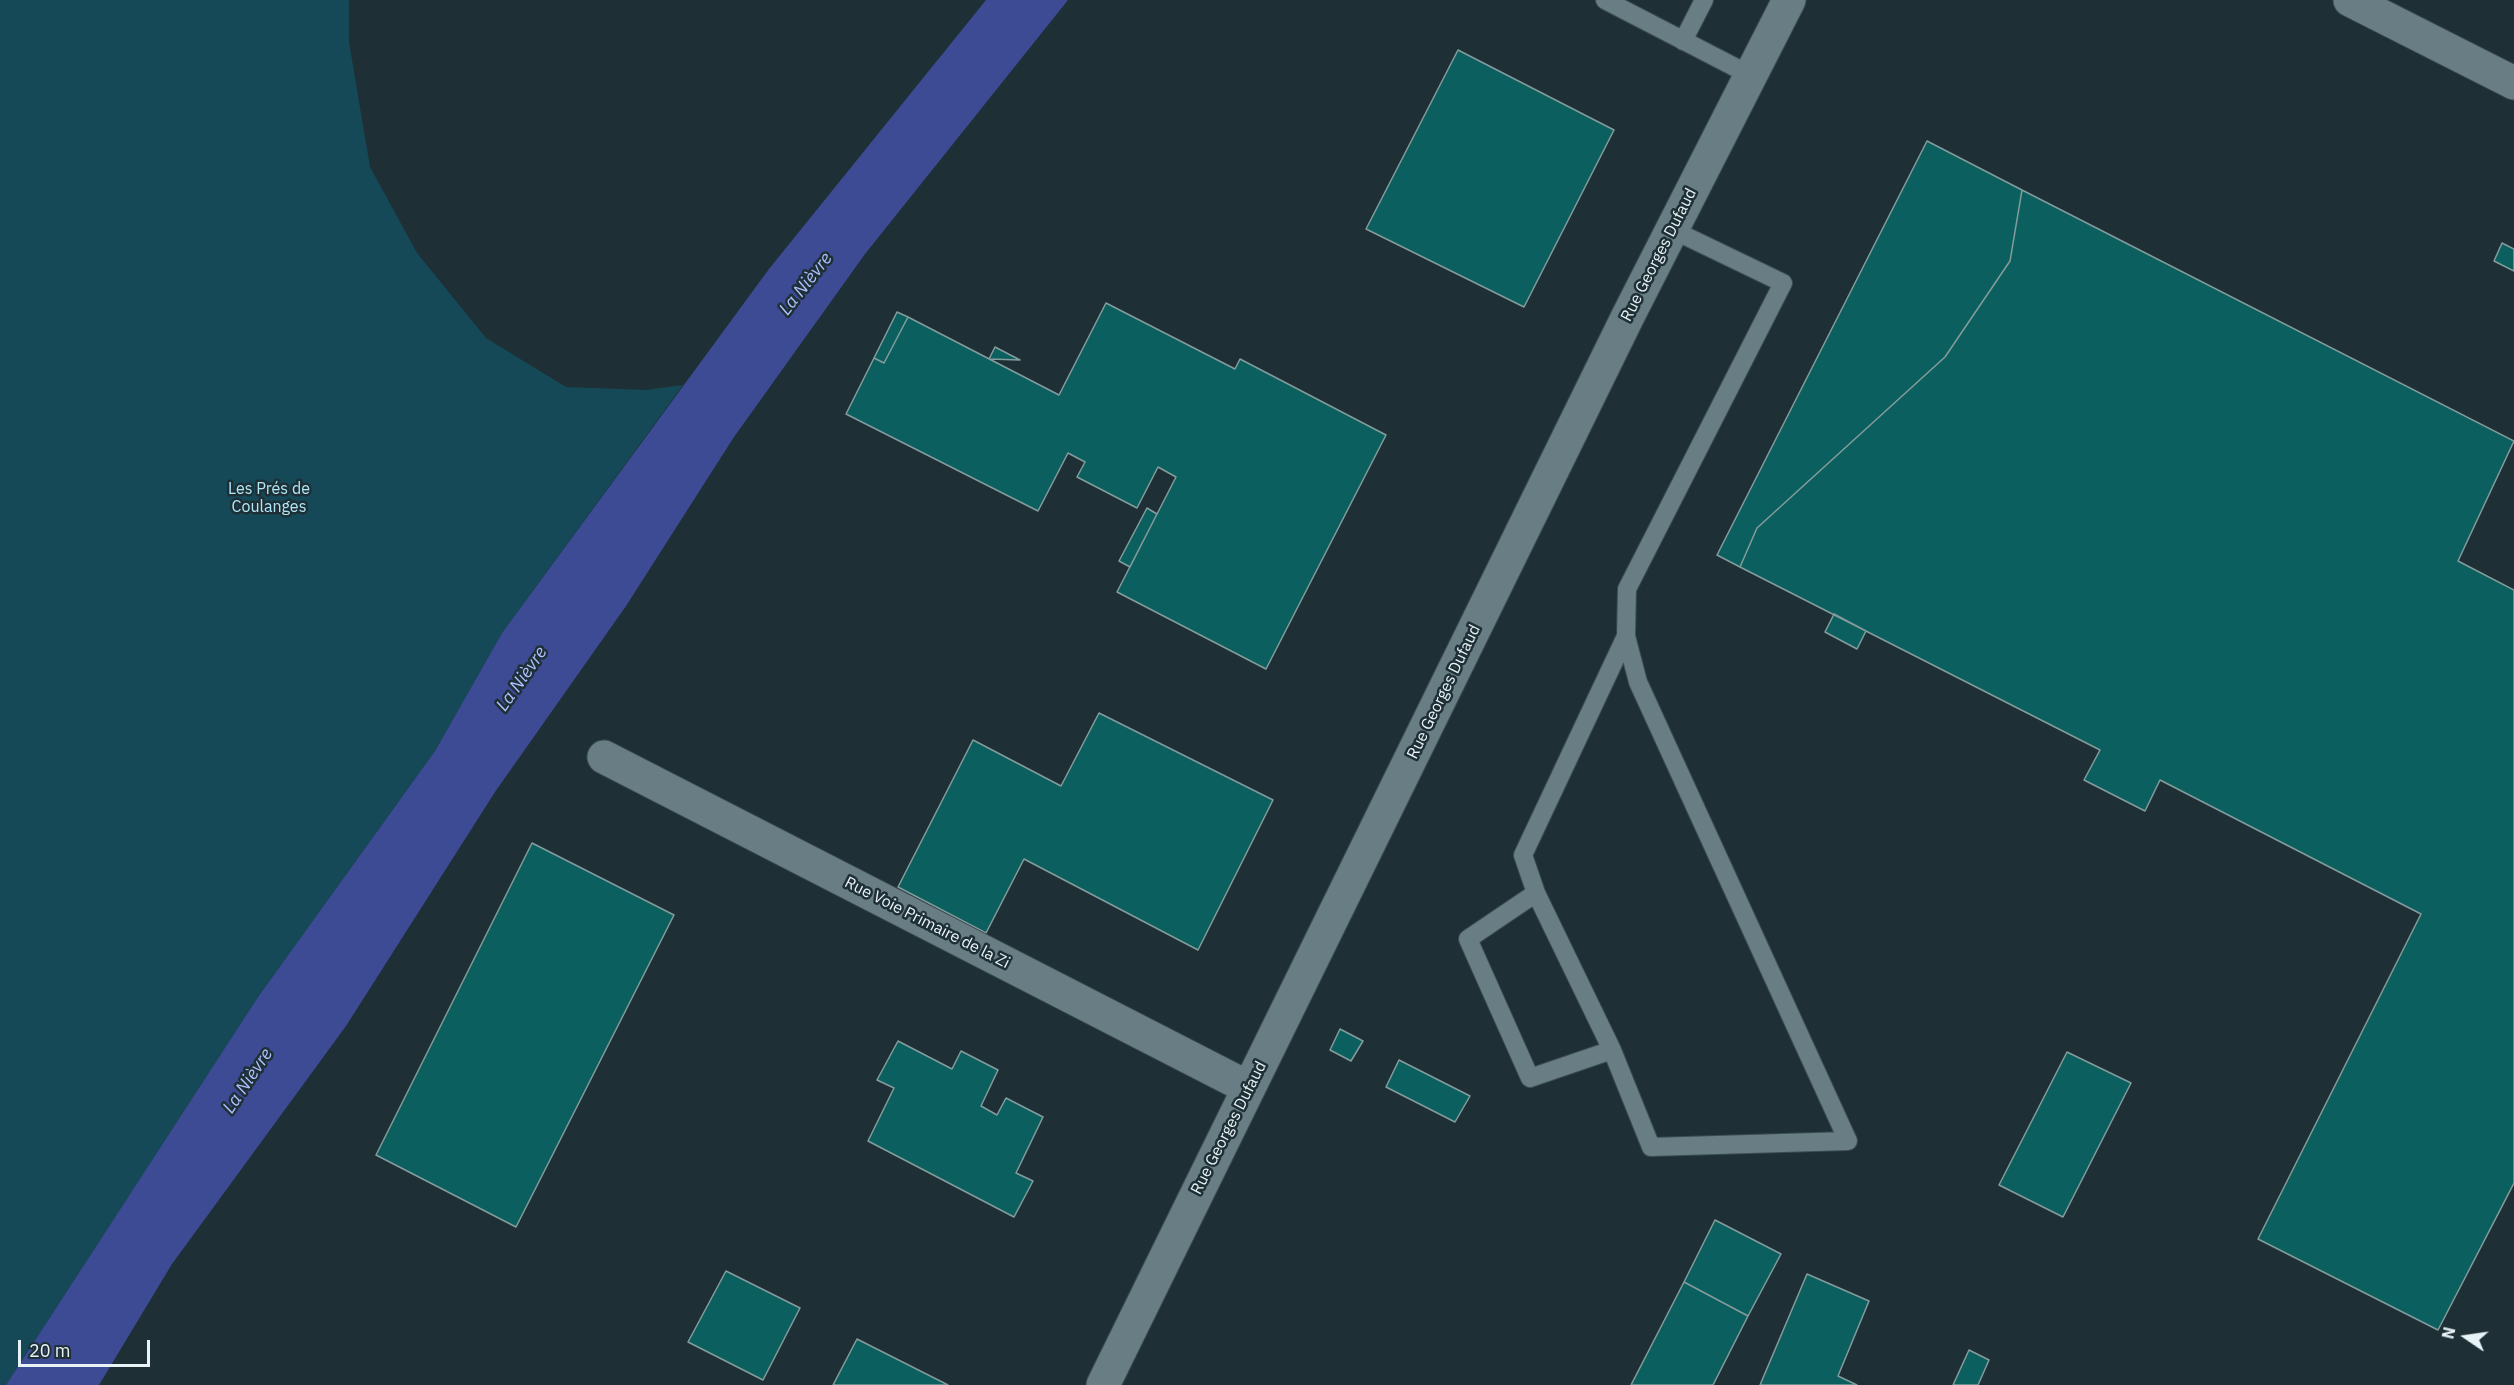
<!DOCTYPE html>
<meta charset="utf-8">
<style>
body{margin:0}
#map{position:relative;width:2514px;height:1385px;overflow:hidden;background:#1e3036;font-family:"IBM Plex Sans",sans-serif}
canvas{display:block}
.north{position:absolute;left:2436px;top:1307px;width:60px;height:60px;-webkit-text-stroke:4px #1e3036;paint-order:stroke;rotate:283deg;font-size:16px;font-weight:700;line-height:24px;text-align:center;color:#e8f3f7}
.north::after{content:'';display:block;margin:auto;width:21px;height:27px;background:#e8f3f7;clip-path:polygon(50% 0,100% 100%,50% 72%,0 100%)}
.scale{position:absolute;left:18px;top:1340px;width:132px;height:27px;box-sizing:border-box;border:3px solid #e8f3f7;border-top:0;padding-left:8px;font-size:18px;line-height:21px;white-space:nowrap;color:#e8f3f7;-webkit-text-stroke:4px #1e3036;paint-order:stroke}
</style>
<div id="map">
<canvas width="2514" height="1385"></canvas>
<div class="north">N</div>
<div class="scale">20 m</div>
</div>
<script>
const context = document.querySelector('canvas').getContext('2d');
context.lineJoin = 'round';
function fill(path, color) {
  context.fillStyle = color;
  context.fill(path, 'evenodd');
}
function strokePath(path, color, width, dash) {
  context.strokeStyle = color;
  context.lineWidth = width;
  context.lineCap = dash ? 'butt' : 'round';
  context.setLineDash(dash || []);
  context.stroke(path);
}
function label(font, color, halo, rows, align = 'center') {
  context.font = font + ' "IBM Plex Sans",sans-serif';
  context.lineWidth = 5;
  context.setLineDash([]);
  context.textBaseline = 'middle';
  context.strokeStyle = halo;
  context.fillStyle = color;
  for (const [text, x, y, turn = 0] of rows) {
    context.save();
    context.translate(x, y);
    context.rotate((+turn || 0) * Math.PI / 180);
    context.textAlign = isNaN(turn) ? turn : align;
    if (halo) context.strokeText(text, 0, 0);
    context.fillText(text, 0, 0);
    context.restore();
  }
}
fill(new Path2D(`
 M0,0H349V42L370,167L417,253L486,338L566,387L646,390L683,385L502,633L435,751L258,997L6,1385H0Z`), '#154958');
fill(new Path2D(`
 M986,0H1068L865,254L734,437L626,606L495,792L346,1026L172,1264L99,1385H6L258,997L435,751L502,633L769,269Z`), '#3d4a94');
const building = new Path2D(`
 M1458,50L1614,130L1524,307L1366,229Z
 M1927,141L2022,190L2010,261L1945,357L1757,528L1740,567L1717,555Z
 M2022,190L2514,441L2458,561L2514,590V1183L2438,1330L2258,1239L2421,914L2160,780L2145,811L2084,780L2100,750L1740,567L1757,528L1945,357L2010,261Z
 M2502,243L2514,249V271L2494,261Z
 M1106,303L1235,369L1240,359L1386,435L1266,669L1117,592L1176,477L1158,467L1137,508L1077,477L1085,462L1068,453L1038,511L846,414L874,358L884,363L908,317L1059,395Z
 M897,312L908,317L884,363L874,358Z
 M995,347L1020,360L989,359Z
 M1147,508L1157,514L1130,567L1119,561Z
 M1834,614L1866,631L1857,649L1825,632Z
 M1099,713L1273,800L1198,950L1024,859L986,933L898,887L973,740L1061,786Z
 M532,843L674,915L516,1227L376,1155Z
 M1340,1029L1363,1041L1351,1061L1330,1050Z
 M898,1041L952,1069L961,1051L998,1070L981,1106L997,1115L1006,1098L1043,1117L1016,1173L1033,1181L1014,1217L868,1141L894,1088L877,1080Z
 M2067,1052L2131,1083L2063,1217L1999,1185Z
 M1399,1060L1470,1096L1455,1122L1386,1087Z
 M1715,1220L1781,1254L1748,1316L1684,1282Z
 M726,1271L800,1308L763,1380L688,1342Z
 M1807,1274L1869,1301L1838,1376L1857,1385H1760Z
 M1684,1282L1748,1316L1713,1385H1631Z
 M857,1339L948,1385H833Z
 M1969,1350L1989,1360L1978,1385H1953Z`);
fill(building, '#0b605f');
strokePath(building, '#859c9c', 1.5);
const lane = new Path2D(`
 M1605,0L1750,75
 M1683,41L1704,0
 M1626,636L1523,855L1536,893L1468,939L1530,1078L1612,1050L1651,1147L1848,1141L1638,682L1626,636L1627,589L1783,283L1671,229
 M1536,893L1612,1050`);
const street = new Path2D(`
 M2350,0L2514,83
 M604,757L1249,1088
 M1103,1385L1628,316L1789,0`);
strokePath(lane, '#3c4d52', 20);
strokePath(street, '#3c4d52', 35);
strokePath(lane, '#687d84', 18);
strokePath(street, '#687d84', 33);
label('16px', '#e8f3f7', '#1e3036', [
 ["Rue Georges Dufaud",1659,255,-63],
 ["Rue Georges Dufaud",1444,692,-64],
 ["Rue Voie Primaire de la Zi",927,923,27],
 ["Rue Georges Dufaud",1229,1128,-63]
]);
label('16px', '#b0e7f8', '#1e3036', [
 ["Les Prés de",269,489],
 ["Coulanges",269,507]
]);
label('italic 18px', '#aec0fe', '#1e3036', [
 ["La Nièvre",806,284,-52],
 ["La Nièvre",522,679,-55],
 ["La Nièvre",248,1081,-56]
]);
</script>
